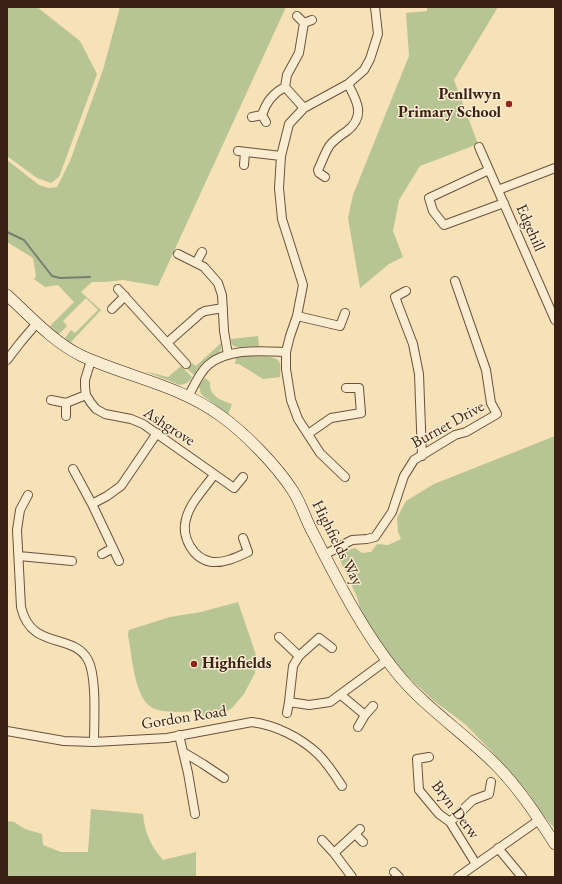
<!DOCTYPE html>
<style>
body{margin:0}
#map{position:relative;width:562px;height:884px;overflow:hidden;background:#f7e1b7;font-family:"EB Garamond",serif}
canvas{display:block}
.frame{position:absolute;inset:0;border:8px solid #3b2115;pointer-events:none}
</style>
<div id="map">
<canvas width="562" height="884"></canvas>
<div class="frame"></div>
</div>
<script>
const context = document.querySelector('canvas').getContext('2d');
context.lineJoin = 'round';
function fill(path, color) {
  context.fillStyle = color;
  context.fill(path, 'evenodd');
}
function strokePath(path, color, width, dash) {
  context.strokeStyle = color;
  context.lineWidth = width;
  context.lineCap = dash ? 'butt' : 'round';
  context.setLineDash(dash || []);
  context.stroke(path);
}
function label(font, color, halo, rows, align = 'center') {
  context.font = font + ' "EB Garamond",serif';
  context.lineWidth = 3;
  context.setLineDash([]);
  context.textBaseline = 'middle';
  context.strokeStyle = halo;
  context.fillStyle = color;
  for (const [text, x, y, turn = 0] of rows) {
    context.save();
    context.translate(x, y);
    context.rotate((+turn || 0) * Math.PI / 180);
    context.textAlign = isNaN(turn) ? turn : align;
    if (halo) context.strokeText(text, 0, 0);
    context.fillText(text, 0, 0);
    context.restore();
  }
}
fill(new Path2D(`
 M7,7H37L80,41L97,74L59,177L51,183L37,178L7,156Z
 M120,7H286L158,286L123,280L105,282H92L81,292L101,310L70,343L65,338L71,330L75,333L98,310L86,298L63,321L67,326L60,333L58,334L50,326L74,302L58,285L45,287L34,279L36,276L33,258L7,242V160L39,185L48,188L57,187L70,161L103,70Z
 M427,7H498L454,80L478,144L420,166L399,200L393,231L403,257L389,264L360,288L348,218L353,195L409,56L406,13L427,11Z
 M258,336L259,346L237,347C232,346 231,343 231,339Z
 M221,343C222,356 215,354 206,360C201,364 197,369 194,375L186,368L192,363L196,366Z
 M251,356C259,357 278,354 280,364C281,368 280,373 280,377L263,379L239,364H235L236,358Z
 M181,366L192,377C189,382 187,384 180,385L144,371L168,377Z
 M205,378L210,382C209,396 220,400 232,404L228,415L201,394L199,386Z
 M555,436V829L541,813L530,795L493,753L465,724L434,701L403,672L384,649L361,613L357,597L339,558L343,551L355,548L362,553L371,552L377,544L388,545L401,539L398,532L397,518L406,501L434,484Z
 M238,602L256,655L255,673L244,694L232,708L222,714L203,716L202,711C187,711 170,714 155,709C134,702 132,654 128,635L129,630L170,617L201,612Z
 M91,809L143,814C145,834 151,846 163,860L196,852V877H7V821L14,822L25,829L42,834L43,845L61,852H88Z`), '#b7c493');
strokePath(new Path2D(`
 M7,232L24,240L52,276L60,278L90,277`), '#767f72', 2);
const minor = new Path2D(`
 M297,16L304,23L312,20
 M285,87L304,108
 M252,117L262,115
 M266,122L262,115C266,102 273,93 285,87L287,75L299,53L304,23
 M479,147L555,320
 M238,151L281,156
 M244,165L245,152
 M489,170L429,198L433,211L444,225L504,203
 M325,177L319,173L318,170C322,162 325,152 330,145C335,139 341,135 347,131C366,116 357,101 348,84
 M498,190L555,168
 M178,254L204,267L218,283L222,295L224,331L228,355
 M196,263L202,252
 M118,289L167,343L201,313L205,311L223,308
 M406,291L395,297L413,344L419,374L422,456
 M112,309L125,296
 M297,316L340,326L345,313
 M167,343L186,364
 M7,360L20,343L37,323
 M91,360L85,380V387L86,395L91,403L96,409L105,414L131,419L143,424L234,488L243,477
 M188,397C194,386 199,373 208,365C228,348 261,351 286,352
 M51,400L66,403L86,395
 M66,416V403
 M308,434L331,418L361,413L359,388H346
 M73,469L92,504L119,561
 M214,475C204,489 190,503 186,519C181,537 193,559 212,562C225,563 237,557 248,552L243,538
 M345,477L320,453L298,419L291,400L286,369V352L290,336L297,316L303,285L282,219L279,188L281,156L289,124L304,108L348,84L364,70L370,59L378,34L375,7
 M28,495L20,510L17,530L21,607C31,651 73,632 88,660C97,677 94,721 94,742
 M92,504L107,496L121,486L157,433
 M102,554L113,548
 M324,555L352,540L367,539L375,537L392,512L404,476L414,460L455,435L466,432L497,414L491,403L486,370L455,281
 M19,556L72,561
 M279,637L299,656
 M332,648L319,638L299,656L293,666L289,702L309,705L330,702L387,660
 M341,695L365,715L373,706
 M287,713L289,702
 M358,727L365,715
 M7,731L64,741L94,742L167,738L252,722C275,725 300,737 318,754C327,763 335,775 342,786
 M179,735L188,773L195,814
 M183,752L203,764L224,778
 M429,757L417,759L419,790L439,814L450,822L476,864
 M450,822L473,800L489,794L491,782
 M355,834L363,842
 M322,840L334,853L352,877
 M498,848L522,877
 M334,853L360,829
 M394,872L399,877
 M458,877L539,820`);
const secondary = new Path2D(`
 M7,295C30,316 53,342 82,356C128,377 179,385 221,416C245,433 277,466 293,491C301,503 305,518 312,531C337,579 361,629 396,672C424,707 463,732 495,764C519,788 537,816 555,844`);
strokePath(minor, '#6a513e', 10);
strokePath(secondary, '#3b2115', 12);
strokePath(minor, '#faecd0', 8);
strokePath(secondary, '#faecd0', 11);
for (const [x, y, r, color] of [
 [509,104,4,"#8f2418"],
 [194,664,4,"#8f2418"]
]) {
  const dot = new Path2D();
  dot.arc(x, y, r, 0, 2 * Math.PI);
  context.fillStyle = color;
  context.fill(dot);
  strokePath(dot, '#faecd0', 1.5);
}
label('bold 16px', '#3b2115', '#faecd0', [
 ["Penllwyn",501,95],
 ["Primary School",501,113],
 ["Highfields",202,664,"left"]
], 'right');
label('16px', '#3b2115', '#faecd0', [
 ["Edgehill",530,228,66],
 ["Burnet Drive",448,425,-29],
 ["Ashgrove",169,427,33],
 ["Highfields Way",337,543,63],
 ["Gordon Road",184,718,-9],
 ["Bryn Derw",455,810,53]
]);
</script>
